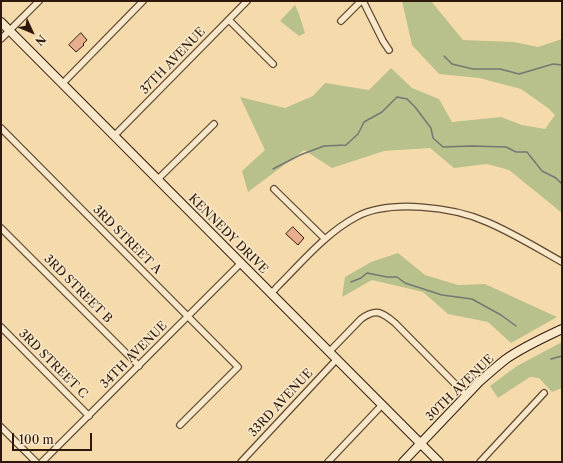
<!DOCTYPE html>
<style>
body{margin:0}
#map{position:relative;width:563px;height:463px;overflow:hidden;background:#f5dbac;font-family:"Libre Caslon Text",serif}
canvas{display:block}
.frame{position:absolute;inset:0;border:2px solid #2d180b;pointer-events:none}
.north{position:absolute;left:12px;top:12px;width:40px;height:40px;-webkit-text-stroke:3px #f8e8c9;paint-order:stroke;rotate:134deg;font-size:11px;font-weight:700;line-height:16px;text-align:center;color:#2d180b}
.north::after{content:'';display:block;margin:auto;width:14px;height:18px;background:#2d180b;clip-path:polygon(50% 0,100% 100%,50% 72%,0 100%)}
.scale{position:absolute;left:12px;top:433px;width:80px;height:18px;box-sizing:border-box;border:2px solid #2d180b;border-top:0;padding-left:5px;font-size:12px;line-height:14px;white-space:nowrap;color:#2d180b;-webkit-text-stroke:3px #f8e8c9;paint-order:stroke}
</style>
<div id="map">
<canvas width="563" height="463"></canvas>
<div class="frame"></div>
<div class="north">N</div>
<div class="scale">100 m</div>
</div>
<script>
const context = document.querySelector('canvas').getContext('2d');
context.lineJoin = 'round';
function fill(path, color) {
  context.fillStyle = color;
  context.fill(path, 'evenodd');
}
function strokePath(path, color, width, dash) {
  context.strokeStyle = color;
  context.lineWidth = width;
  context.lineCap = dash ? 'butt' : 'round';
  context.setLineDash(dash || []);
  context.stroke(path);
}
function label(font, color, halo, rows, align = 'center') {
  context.font = font + ' "Libre Caslon Text",serif';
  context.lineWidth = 3;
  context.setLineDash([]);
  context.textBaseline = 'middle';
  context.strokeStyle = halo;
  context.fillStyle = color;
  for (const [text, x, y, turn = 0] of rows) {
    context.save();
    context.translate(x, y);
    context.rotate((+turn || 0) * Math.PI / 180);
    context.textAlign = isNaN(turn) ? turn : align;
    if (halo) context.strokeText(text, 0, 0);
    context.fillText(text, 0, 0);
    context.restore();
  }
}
fill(new Path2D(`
 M402,1H431L463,40L514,42L538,47L562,39V213L509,170L487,164L454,168L430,148L384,151L332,168L304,150L248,192L242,171L265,150L240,97L285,108L313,96L325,83L369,90L391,68L412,88L439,99L452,122L501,117L522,125L545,129L555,115L548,108L521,89L479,78L439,74L412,45Z
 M295,5L299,14L305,33L299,36L280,21Z
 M398,253L425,275L458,285L485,284L557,317L511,343L488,322L448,314L423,292L372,280L342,297L345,277L371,262Z
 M562,342V388L552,392L539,378L530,377L498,398L490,386L517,366Z`), '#b8c18c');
strokePath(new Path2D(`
 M444,56L452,64L473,69H500L519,74L553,64L562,65
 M273,169L300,155L324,146L346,145L358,134L364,122L382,112L397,97L407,99L415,107L431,128L433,138L443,147L471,146L506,147L516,152H527L542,171L556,178L562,184
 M351,282L361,278L367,273L387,277H397L405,283L442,295L472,299L501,315L516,326
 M551,359L562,356`), '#737872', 1.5);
const building = new Path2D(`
 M81,33L87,40L83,44L84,45L76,52L69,45Z
 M293,227L304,238L298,245L286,234Z`);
fill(building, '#e8ad8d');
strokePath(building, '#2d180b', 1);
const street = new Path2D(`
 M363,1L383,41L389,50
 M229,20L273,64
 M341,21L361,1
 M1,39L39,1
 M62,84L143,1
 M1,128L238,367L180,425
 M114,136L247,1
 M158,179L214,124
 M274,189L325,239
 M1,228L139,366
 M271,294L277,287C301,263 326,233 356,217C390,199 453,207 487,222C513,233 537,248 562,262
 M1,327L89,416
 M329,352L361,319C376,308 382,312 395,323L466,395
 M1,427L36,462
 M42,462L241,263
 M241,462L337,359
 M328,462L382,405
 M480,462L544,393`);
const secondary = new Path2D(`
 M1,22L439,462
 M403,462L479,382C488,374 497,366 506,359C523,347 543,338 562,329`);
strokePath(street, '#5f4933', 8);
strokePath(secondary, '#2d180b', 10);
strokePath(street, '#f8e8c9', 5.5);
strokePath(secondary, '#f8e8c9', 8);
label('12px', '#2d180b', '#f8e8c9', [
 ["37TH AVENUE",173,61,-46],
 ["KENNEDY DRIVE",228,234,45],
 ["3RD STREET A",127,240,45],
 ["3RD STREET B",78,289,45],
 ["34TH AVENUE",134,355,-45],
 ["3RD STREET C",53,364,45],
 ["30TH AVENUE",460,388,-44],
 ["33RD AVENUE",281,403,-47]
]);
</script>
